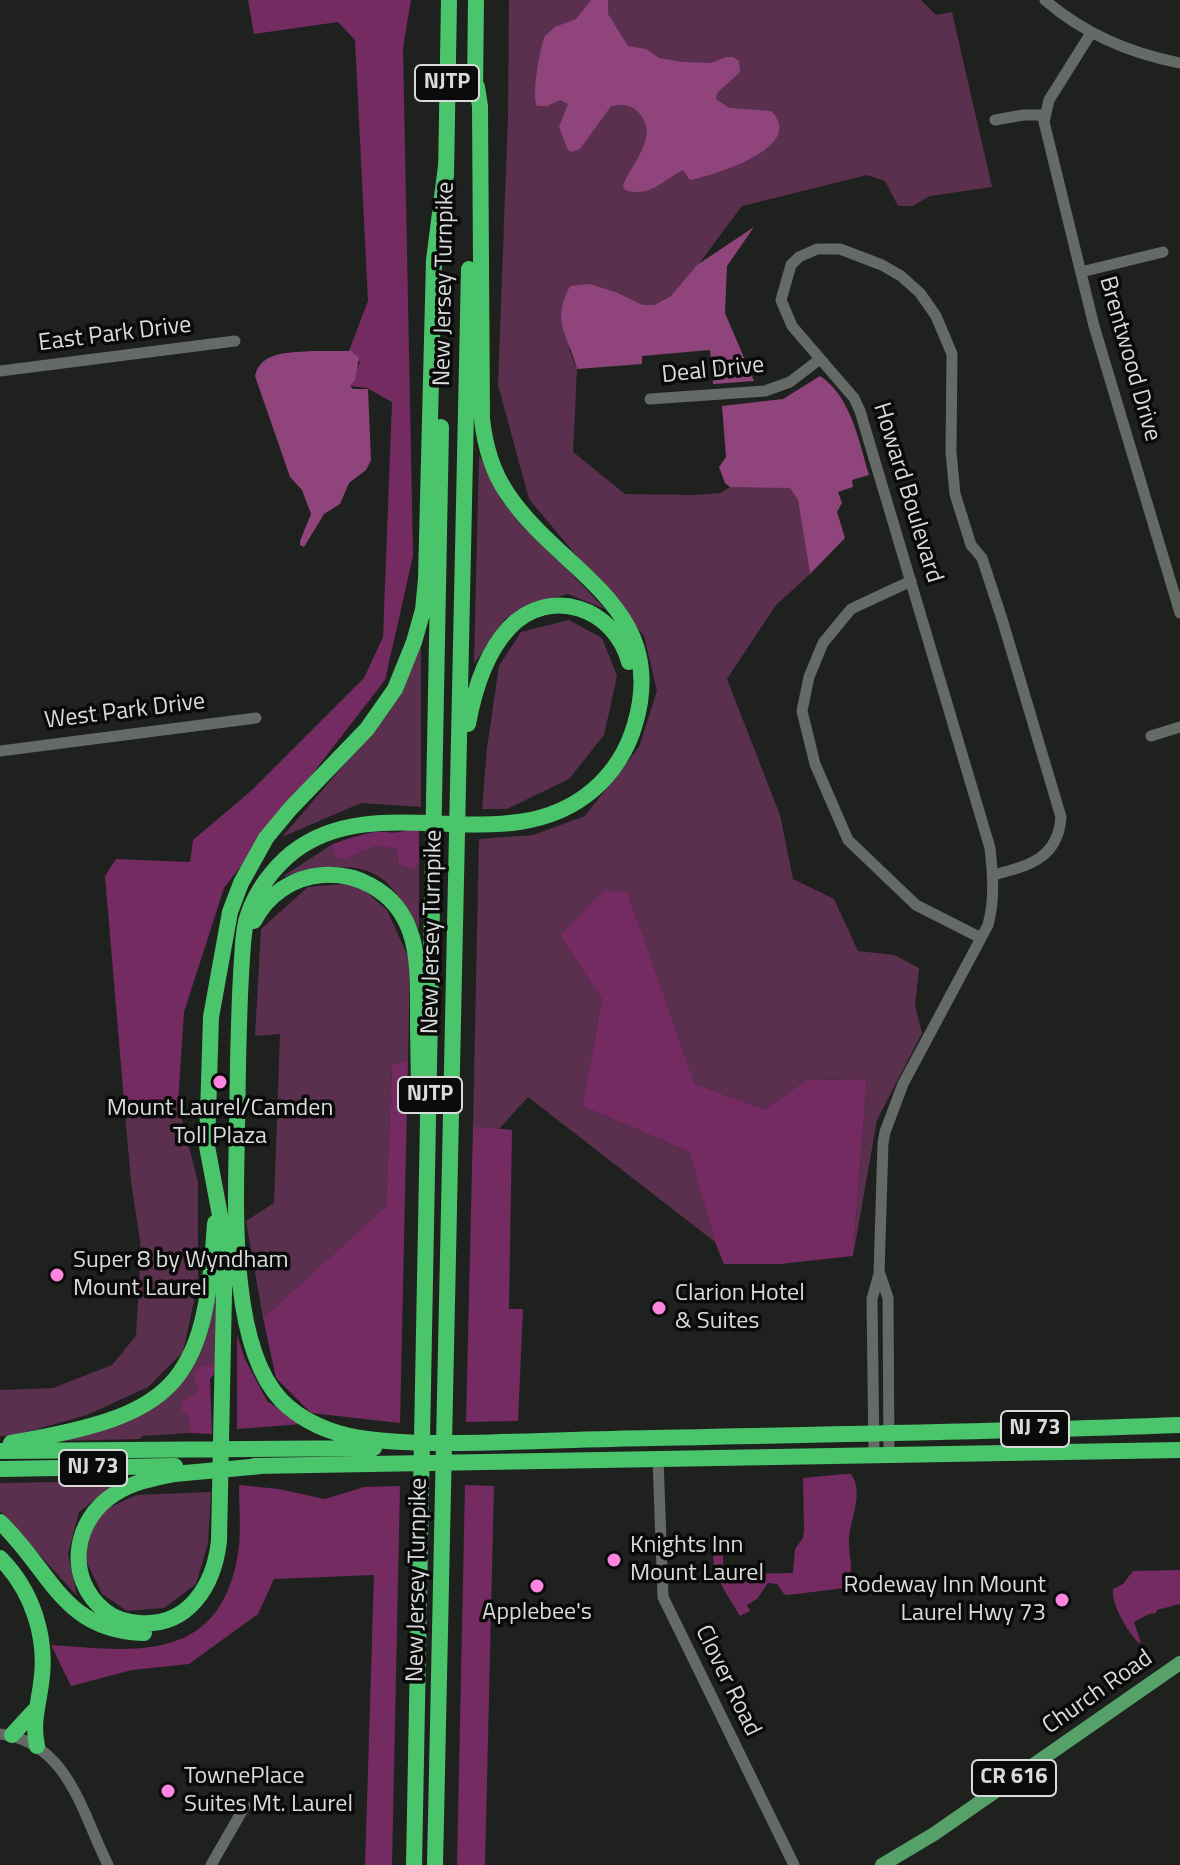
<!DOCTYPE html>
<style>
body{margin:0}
canvas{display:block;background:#1e211e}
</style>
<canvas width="1180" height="1865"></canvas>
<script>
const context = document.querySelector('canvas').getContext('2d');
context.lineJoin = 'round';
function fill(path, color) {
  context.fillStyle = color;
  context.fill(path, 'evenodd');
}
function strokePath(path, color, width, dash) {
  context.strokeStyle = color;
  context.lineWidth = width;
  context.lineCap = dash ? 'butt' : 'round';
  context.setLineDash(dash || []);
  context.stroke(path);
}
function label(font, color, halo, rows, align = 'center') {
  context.font = font + ' "Titillium Web",sans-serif';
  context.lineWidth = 7;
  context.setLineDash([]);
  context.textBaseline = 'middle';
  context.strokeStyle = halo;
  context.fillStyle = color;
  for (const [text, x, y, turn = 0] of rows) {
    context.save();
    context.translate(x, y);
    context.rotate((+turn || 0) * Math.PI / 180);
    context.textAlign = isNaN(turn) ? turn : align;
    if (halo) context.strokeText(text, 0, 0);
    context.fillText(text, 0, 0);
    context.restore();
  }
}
fill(new Path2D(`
 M509,0H921L936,15L952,12L992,187L930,196L912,206H898L885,181L867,175L742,206L686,281L671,296L654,305H643L618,293L569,349L577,369L573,452L625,494L697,495L721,493L730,487L765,486L790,488L798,500L810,574L776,605L727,679L780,815L793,879L834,899L858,951L894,955L919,968L915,1006L922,1033L877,1120L853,1256L867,1079L806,1080L765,1109L695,1084L628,893L560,936L602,1000L582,1106L689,1152L715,1242L528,1097L499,1129L473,1126L479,839L533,835L585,816L639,747L657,691L644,636L529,499L498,385L508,115Z
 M479,455L502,501L605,609L568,594L534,603L505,619L474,664Z
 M569,620L602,638L617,676L604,735L569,779L507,809H482L487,748L499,666L521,632Z
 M421,648V807L361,803L282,837L379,724Z
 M331,845L335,857L343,860L377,846L396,849L399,864L409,870L419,864V929C409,915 399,894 386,882C359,857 313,869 282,877Z
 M356,883L387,910L410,961L408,1060L392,1065L386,1206L263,1318L246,1221L274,1203L280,1034L255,1036L261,929L308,887Z
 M178,1104L198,1182V1282L183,1352L148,1387L87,1415L12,1436H0V1390L53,1388L112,1365L136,1336L141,1248L131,1181L125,1113Z
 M216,1283L215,1364L198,1389L188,1415L190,1433L142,1436L140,1439L54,1441C106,1425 169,1416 195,1361C206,1338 209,1308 216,1283Z
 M119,1481L79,1512L68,1554L77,1596L0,1511V1483Z
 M211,1492L208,1544L196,1584L164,1608L127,1611L102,1594L86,1561L89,1531L104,1510L136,1495Z`), '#5a304e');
fill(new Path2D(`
 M248,0H411L403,48L413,556L385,680L224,888L184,1012L178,1104L125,1113L105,876L116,859L190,862L193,840L252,790L364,678L383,637L392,402L367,388L350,386L360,362L349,351L368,301L355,40L338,22L254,34Z
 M406,830H419V864L410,870L399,864L396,849L377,846L343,860L335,857L331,845C345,839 360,835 374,832C386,831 395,835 406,830Z
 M604,890L628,893L695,1084L765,1109L806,1080L867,1079L853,1256L780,1264H724L715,1242L689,1152L582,1106L602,1000L560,936Z
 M408,1060L400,1423L311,1413L276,1378L263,1318L386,1206L392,1065Z
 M473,1126L512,1130L509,1309H523L518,1421L466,1422Z
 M237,1335L245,1359L267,1401L302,1424L237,1429Z
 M215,1364L214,1374L210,1379L212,1434L190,1433L188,1416L182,1411V1401L195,1395L198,1389L193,1375L198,1367Z
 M845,1474H851C864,1493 851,1517 849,1538C848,1557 856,1570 845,1588L788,1595L784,1594L777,1584L768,1583L757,1599L747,1605L750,1611L740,1616C730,1598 700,1559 720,1541L723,1543V1564L727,1572L735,1574L793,1573L795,1549L803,1538L804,1529L803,1478Z
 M239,1485L279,1489L325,1499L364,1487L400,1486L392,1865H365L374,1575L274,1579L258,1614L189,1664L132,1670L71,1686L51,1645C133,1651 217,1664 237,1559C242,1536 239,1509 239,1485Z
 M465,1485L494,1486L485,1865H457Z
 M1180,1570V1604L1157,1610L1156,1613L1149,1614L1134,1622L1141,1643H1139C1128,1633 1111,1604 1113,1589L1123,1584L1133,1571Z`), '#732b62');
fill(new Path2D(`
 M591,0H608V14L628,46L646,49L659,58L682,62L711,63L726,57H733L739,61L740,72L717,93L716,99L729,108L771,111C808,147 712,176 690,180L683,170C663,180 650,198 625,190L623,186C630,165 660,137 640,114C632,104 622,104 611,106L580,149L572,152L568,150L559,127L568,104L560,100L547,106H537C531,97 540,47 545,36L555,27L576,19Z
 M754,227L727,266L725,313L754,381L713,384L710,350L642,356V364L577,369C569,336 550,323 570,286L590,284L618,293L643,305H654L671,296L697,265Z
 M313,351H351L359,358L355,380L350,386L353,389H368L371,460L366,470L349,483L340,504L324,514L304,547L300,545V541L311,514L302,490L290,477L255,376C261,350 291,353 313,351Z
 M820,376C851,396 859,442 869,475L852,480L853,487L838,492L842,503L837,512L845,538L810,574L798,500L790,488L730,487L725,483L719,467L726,457L722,406L783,399Z`), '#8f457c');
strokePath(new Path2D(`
 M1045,0C1084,34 1129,53 1180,63
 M1091,33L1049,100L1044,122L1094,326L1180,613
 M995,120L1023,115H1045
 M1081,272L1163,252
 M0,371L235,341
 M650,399L765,391L790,382L820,359
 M911,581L851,609L823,643L809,677L802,711L815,764L848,840L916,905L981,938
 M1151,736L1180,727
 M0,751L256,718
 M880,1274L888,1298L889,1455
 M874,1455L872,1299L879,1274L883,1143L885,1132L903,1084L988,925C995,898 993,876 990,848L860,411L854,398L792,326L781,300L791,265L799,257L817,249H840L882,265L901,276L920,293L936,316L952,354L951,452L955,494L971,545L982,558L1002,619L1061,817C1058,859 1028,866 993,875
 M658,1458L663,1597L794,1865
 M0,1734C68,1742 82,1813 108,1865
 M211,1865L245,1806`), '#656a66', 11);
strokePath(new Path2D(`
 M882,1865L934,1834L1180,1663`), '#55a169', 14);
strokePath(new Path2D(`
 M477,87L480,106L482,419C485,446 492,471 507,493C559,572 670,606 635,724C628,749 613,773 593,790C507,864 381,785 293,852C273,868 256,891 248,915C243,929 243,945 242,959C238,1015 238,1072 237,1128C236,1201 228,1344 281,1400C301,1421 332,1434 360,1438C393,1443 428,1443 461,1443C525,1442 588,1439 652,1438C828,1434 1004,1432 1180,1425
 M475,94L476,0
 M446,176L449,0
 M468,724C474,691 485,654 509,628C550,585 615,608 629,662
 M254,921C267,895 293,877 323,875C340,874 355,877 370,885C421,912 418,966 418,1016C418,1042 419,1069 419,1096
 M11,1443C173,1415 205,1389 215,1223
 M0,1451L374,1448
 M254,1466L1180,1450
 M262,1466L174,1474C154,1478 133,1482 116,1493C73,1519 64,1578 105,1611C115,1619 127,1622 139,1623C189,1627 214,1585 219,1541L225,1242L207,1146L211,1017L230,912L241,883L266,838L290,809L367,729L395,689L414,642L423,610L426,579L434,260L446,166
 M0,1469L175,1466
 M0,1522C51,1570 62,1631 144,1633
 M0,1558C33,1591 48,1639 41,1684C38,1707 32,1723 37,1746
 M12,1735L34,1711
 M414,1865L441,427
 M435,1865L469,269`), '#4ac56b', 16);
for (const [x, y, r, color] of [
 [220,1082,8,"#fe85df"],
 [57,1275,8,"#fe85df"],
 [659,1308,8,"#fe85df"],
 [614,1560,8,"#fe85df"],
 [537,1586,8,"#fe85df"],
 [1062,1600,8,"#fe85df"],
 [168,1791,8,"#fe85df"]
]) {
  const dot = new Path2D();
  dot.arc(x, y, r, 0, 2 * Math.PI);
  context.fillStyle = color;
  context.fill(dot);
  strokePath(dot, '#090a09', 3);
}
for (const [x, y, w] of [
 [447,83,64],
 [430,1095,64],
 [1035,1429,68],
 [93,1468,68],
 [1014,1778,84]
]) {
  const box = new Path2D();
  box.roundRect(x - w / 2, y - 18, w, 36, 6);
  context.fillStyle = '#090a09';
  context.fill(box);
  strokePath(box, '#d8dbd9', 2);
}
label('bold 22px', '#d8dbd9', null, [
 ["NJTP",447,83],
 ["NJTP",430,1095],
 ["NJ 73",1035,1429],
 ["NJ 73",93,1468],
 ["CR 616",1014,1778]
]);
label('24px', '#d8dbd9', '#090a09', [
 ["New Jersey Turnpike",445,284,-89],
 ["East Park Drive",115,335,-7],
 ["Brentwood Drive",1129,359,74],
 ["Deal Drive",713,371,-6],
 ["Howard Boulevard",907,493,73],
 ["West Park Drive",125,712,-7],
 ["New Jersey Turnpike",433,932,-89],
 ["New Jersey Turnpike",418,1580,-89],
 ["Clover Road",727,1681,64],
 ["Church Road",1098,1693,-35]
]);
label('24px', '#d8dbd9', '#090a09', [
 ["Mount Laurel/Camden",220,1109,"center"],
 ["Toll Plaza",220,1137,"center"],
 ["Super 8 by Wyndham",73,1261],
 ["Mount Laurel",73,1289],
 ["Clarion Hotel",675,1294],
 ["& Suites",675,1322],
 ["Knights Inn",630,1546],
 ["Mount Laurel",630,1574],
 ["Rodeway Inn Mount",1046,1586,"right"],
 ["Laurel Hwy 73",1046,1614,"right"],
 ["Applebee's",537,1613,"center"],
 ["TownePlace",184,1777],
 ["Suites Mt. Laurel",184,1805]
], 'left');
</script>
